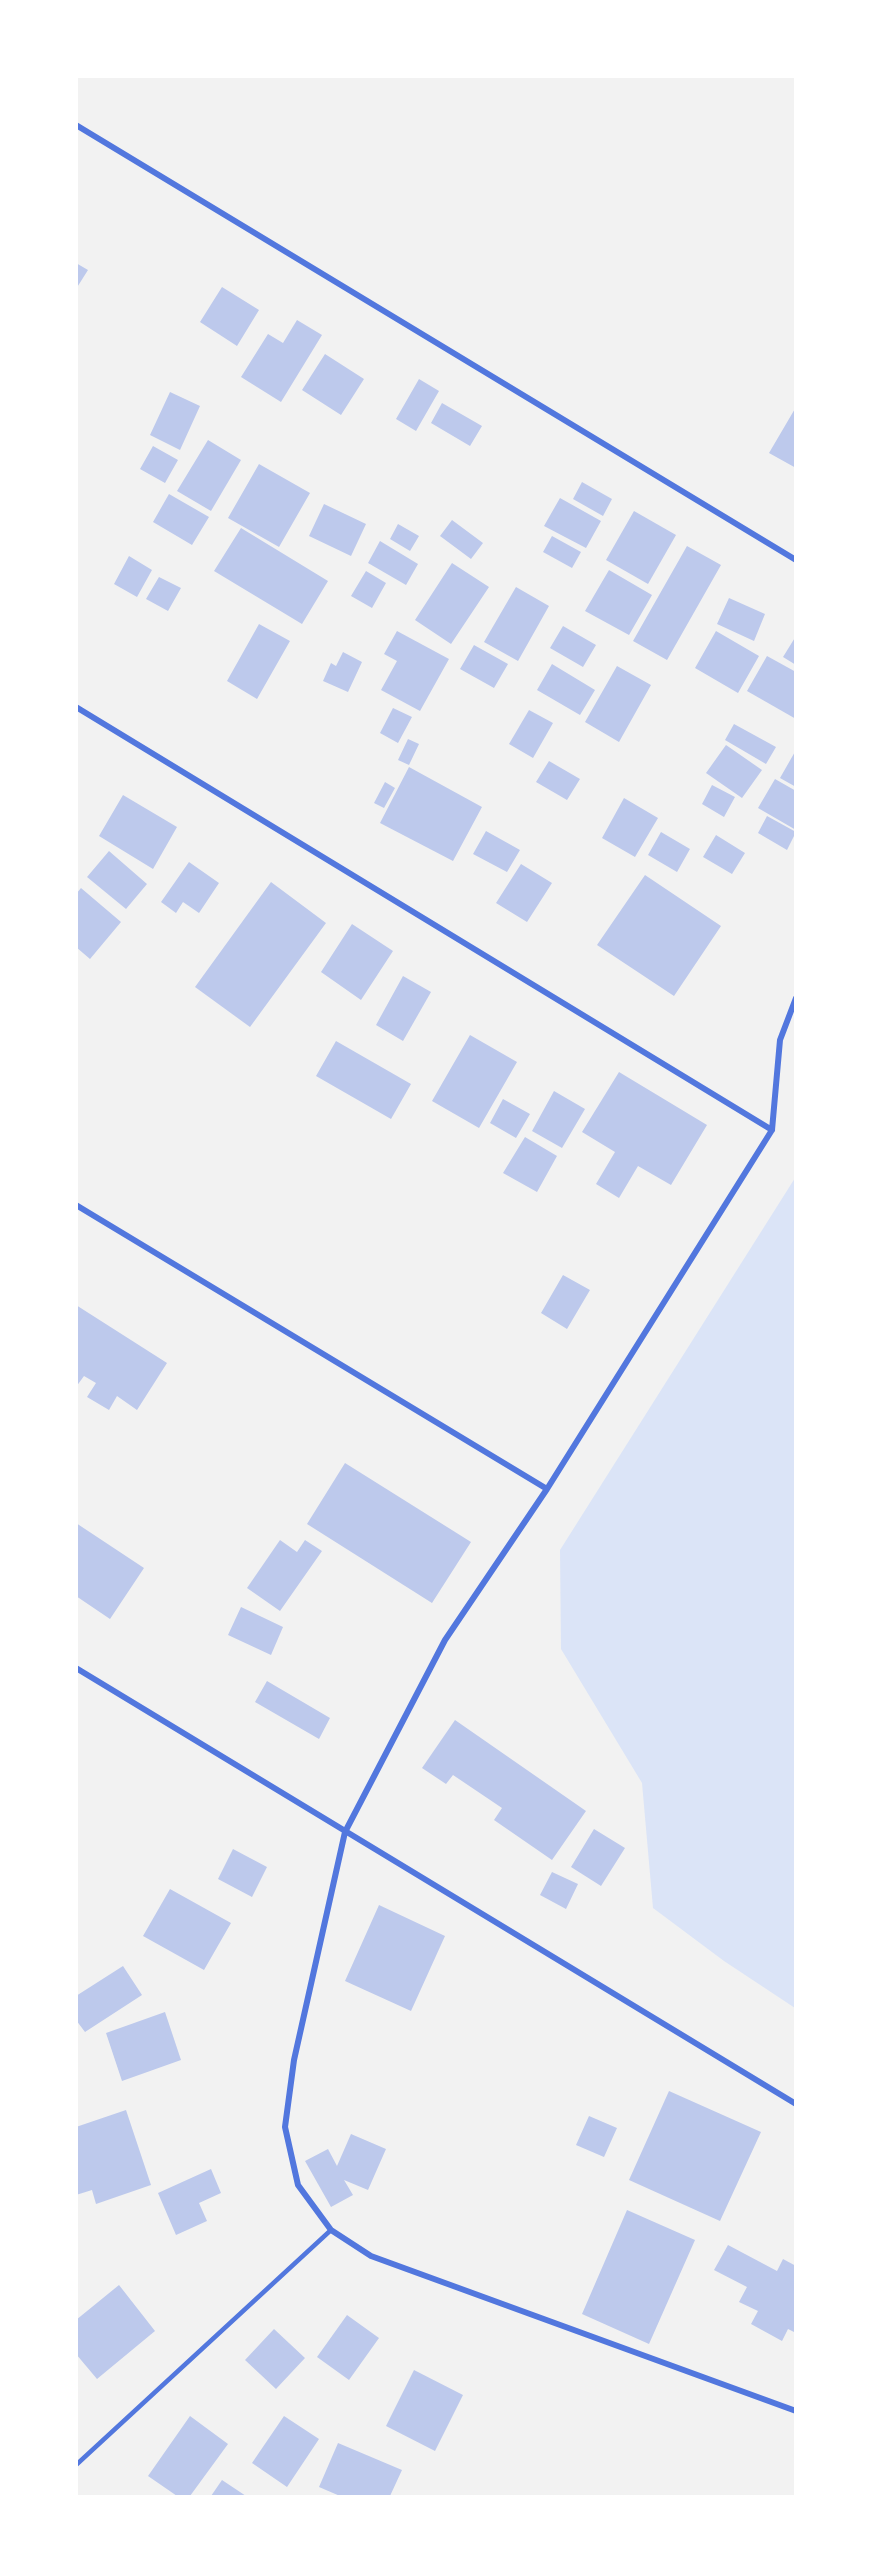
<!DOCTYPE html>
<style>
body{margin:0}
#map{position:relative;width:872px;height:2573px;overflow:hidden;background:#f2f2f2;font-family:Mulish,sans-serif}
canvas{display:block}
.frame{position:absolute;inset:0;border:78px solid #fff;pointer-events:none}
</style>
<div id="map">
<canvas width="872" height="2573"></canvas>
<div class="frame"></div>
</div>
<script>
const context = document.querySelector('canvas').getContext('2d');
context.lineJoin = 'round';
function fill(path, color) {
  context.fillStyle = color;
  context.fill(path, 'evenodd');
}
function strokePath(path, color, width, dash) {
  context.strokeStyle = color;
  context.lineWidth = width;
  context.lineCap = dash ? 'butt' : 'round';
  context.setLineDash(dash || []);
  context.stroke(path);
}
fill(new Path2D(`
 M795,1178V2008L724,1961L653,1908L642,1783L561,1649L560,1550Z`), '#dbe4f7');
fill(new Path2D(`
 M76,263L88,270L76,289Z
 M222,287L259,310L237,346L200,322Z
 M297,320L322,335L281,402L241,377L268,334L283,343Z
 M325,354L364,379L341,415L302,390Z
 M419,379L439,391L416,431L396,419Z
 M170,392L200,406L180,450L150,435Z
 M442,403L482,426L470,446L431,423Z
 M796,407V468L769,453Z
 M208,440L241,460L211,511L177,491Z
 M153,446L178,460L165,483L140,469Z
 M259,464L310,493L279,547L228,518Z
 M582,482L612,499L603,516L573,499Z
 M169,494L209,517L192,545L153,522Z
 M560,498L601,521L586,548L544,526Z
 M324,504L366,524L351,556L309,536Z
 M634,511L676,535L648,584L606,560Z
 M452,520L483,543L471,559L440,536Z
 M398,524L419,536L410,551L390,539Z
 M241,528L328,581L302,624L214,571Z
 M552,536L581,552L572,568L543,552Z
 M380,541L418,564L406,585L368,563Z
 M687,546L721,565L667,660L633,641Z
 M129,556L152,570L137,597L114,584Z
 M452,563L489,587L451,644L415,620Z
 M609,570L652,595L629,635L585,611Z
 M366,571L386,583L372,608L351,596Z
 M159,577L181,588L168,611L146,599Z
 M516,587L549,606L518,661L484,642Z
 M729,598L765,614L754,641L717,624Z
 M259,624L290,641L257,699L227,681Z
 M563,626L596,645L583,667L550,648Z
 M397,631L449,659L420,711L381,690L397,661L384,654Z
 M716,631L759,656L738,693L695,668Z
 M796,636V665L783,657Z
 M474,645L508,664L494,688L460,669Z
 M343,652L362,662L348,692L323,681L331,663L336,666Z
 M767,656L796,672V719L747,691Z
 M552,664L595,690L580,715L537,690Z
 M617,666L651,685L619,742L585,722Z
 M393,708L412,717L398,743L380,733Z
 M529,710L553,723L533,758L509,744Z
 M734,724L776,747L766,764L725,740Z
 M408,739L419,744L409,765L398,760Z
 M726,745L762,770L742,798L706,773Z
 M796,750V787L780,778Z
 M549,761L580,779L567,800L536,782Z
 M409,767L482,807L453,861L380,823Z
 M775,779L796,791V830L758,808Z
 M385,782L395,788L384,808L374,803Z
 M712,785L735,797L724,817L702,804Z
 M123,795L177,827L153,869L99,836Z
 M624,798L658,818L635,857L602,838Z
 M767,816L796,832L787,850L758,833Z
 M486,831L520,850L507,872L473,854Z
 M661,832L690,849L677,872L648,855Z
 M716,835L745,853L732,874L703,857Z
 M109,851L147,884L126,909L87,877Z
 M189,862L219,883L199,913L183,902L176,913L161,902Z
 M521,864L552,883L527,922L496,903Z
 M645,875L721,926L674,996L597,945Z
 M271,882L326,923L250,1027L195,987Z
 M81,888L121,922L90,959L76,947V894Z
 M352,924L393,951L361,1000L321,972Z
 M403,976L431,992L403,1041L376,1025Z
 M470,1035L517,1062L479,1128L432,1101Z
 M336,1041L411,1084L391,1119L316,1076Z
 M619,1072L707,1125L671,1185L638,1166L619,1198L596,1184L615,1152L582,1132Z
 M554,1091L585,1109L562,1148L532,1131Z
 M503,1099L530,1114L516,1138L490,1123Z
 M525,1137L557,1156L537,1192L503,1173Z
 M563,1275L590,1290L567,1329L541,1313Z
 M76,1305L167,1363L137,1410L117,1396L109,1410L87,1397L96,1383L84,1376L76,1387Z
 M345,1463L471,1542L432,1603L307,1524Z
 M76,1523L144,1568L110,1619L76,1596Z
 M280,1540L297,1552L305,1540L322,1551L280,1611L247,1588Z
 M241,1607L283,1627L271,1655L228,1635Z
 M267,1681L330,1718L319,1739L255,1702Z
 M455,1720L586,1811L552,1860L494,1820L502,1808L453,1775L446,1784L422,1768Z
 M594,1829L625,1848L601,1886L571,1867Z
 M233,1849L267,1867L252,1897L218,1879Z
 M552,1872L578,1884L566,1909L540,1895Z
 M170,1889L231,1923L204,1970L143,1936Z
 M379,1905L445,1936L411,2011L345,1981Z
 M123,1966L142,1995L85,2032L76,2020V1996Z
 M165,2012L181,2060L122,2081L106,2033Z
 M669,2091L761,2132L720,2221L629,2180Z
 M126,2110L151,2185L96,2204L92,2190L76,2195V2127Z
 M589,2116L617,2128L604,2157L576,2145Z
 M351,2134L386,2149L368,2190L344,2180L353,2195L331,2207L305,2161L328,2149L337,2166Z
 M211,2169L221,2193L199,2203L207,2221L176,2235L158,2193Z
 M627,2210L695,2240L649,2344L582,2314Z
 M728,2245L777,2271L783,2259L796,2266V2333L788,2329L782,2341L751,2324L758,2311L739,2302L747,2287L714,2270Z
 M119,2285L155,2331L97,2379L76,2354V2320Z
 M347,2315L379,2338L349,2380L317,2357Z
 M274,2329L305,2358L276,2389L245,2360Z
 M414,2370L463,2395L435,2451L386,2426Z
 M190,2416L228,2444L190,2496H177L148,2476Z
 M284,2416L319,2439L287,2487L252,2463Z
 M338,2443L402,2470L390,2496H340L319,2487Z
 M222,2480L246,2496H211Z`), '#bdc9ec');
strokePath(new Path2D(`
 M76,2465L331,2230`), '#5277de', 4.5);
strokePath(new Path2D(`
 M76,125L796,560
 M76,707L772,1130L547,1489L445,1640L345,1832L294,2060L285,2127L298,2185L331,2230L371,2256L796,2411
 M772,1130L780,1040L796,998
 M76,1205L547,1489
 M76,1668L796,2104`), '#5277de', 6);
</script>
